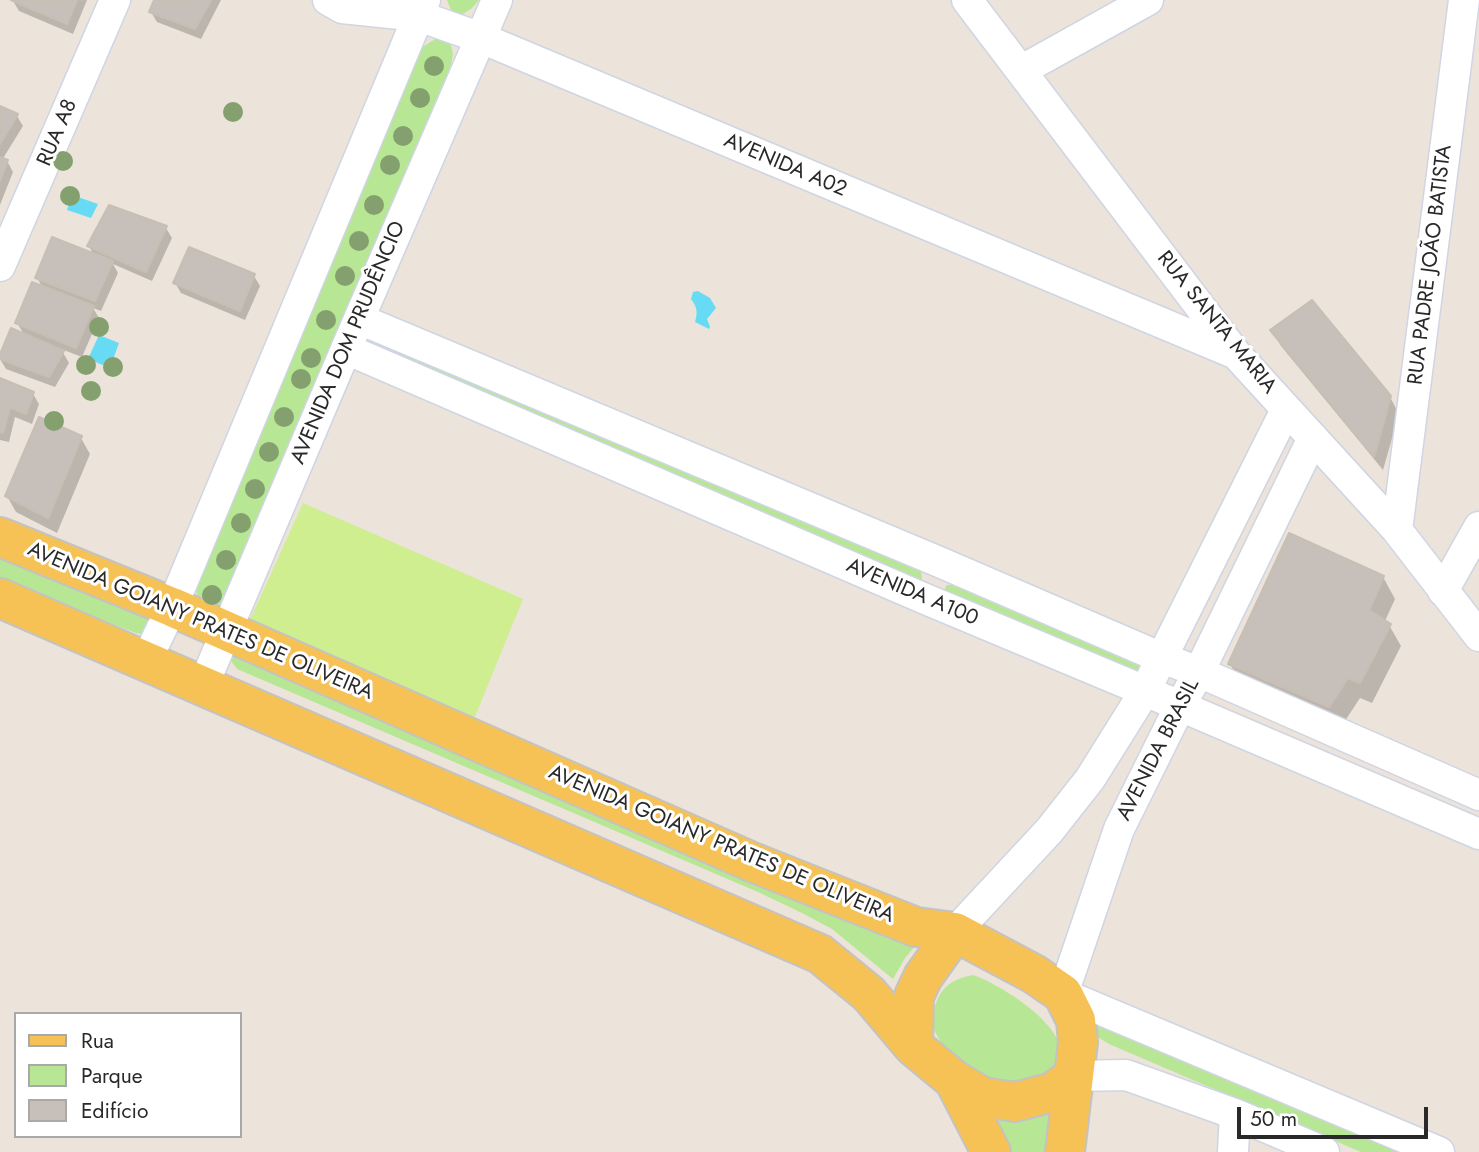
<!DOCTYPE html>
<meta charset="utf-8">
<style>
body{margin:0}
#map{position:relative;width:1479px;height:1152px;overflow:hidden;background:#ece3da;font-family:Jost,sans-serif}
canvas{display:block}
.legend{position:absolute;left:14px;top:1012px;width:228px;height:126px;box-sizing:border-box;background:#fff;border:2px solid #a9a9a9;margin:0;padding:9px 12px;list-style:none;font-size:21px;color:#292929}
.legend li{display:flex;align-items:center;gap:14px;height:35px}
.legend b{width:35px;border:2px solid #a9a9a9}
.scale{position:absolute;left:1237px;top:1107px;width:191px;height:32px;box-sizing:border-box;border:4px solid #292929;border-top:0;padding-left:9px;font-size:21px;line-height:24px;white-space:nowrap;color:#292929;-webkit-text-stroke:5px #fff;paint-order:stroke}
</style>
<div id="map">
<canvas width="1479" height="1152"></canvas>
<ul class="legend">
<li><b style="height:9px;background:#f7c255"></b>Rua</li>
<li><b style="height:19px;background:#b7e694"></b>Parque</li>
<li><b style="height:19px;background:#c7c0ba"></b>Edifício</li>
</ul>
<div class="scale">50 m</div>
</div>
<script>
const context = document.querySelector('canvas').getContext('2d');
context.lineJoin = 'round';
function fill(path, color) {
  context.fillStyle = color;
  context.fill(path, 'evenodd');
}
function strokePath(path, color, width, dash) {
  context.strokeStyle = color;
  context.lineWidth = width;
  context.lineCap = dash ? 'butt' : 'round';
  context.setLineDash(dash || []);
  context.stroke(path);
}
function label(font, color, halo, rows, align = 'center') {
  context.font = font + ' Jost,sans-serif';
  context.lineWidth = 6;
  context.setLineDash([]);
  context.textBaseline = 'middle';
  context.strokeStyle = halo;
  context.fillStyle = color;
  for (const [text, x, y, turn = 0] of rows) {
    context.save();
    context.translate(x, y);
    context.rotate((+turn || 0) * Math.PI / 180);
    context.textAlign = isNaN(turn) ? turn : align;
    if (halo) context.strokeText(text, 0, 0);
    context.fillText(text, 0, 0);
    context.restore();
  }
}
fill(new Path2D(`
 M447,0H479L471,9L461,15L451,10Z
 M437,38L451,45L453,54L451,65L333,354L222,606L212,608L201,603L195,589L421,48Z
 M368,337L921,570L922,580L916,584L364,345Z
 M0,552L146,615L152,620L148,627L141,634L136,633L88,615L0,577Z
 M956,584L1135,663L1143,669L1145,675L945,596L944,590L947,585Z
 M230,652L921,939L905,958L893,979L832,929L802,913L758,892L237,669L231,661Z
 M973,975C999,983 1087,1037 1053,1069C1050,1072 1048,1075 1045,1077C1037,1081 999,1086 987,1088L944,1048L930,1023C938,994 942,981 973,975Z
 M1096,1024L1402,1152H1361L1109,1044L1096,1036L1093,1029Z
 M1063,1106L1058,1152H1009L996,1122Z`), '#b7e694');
fill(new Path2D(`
 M303,503L523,599L474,719L250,620Z`), '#ceee8f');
fill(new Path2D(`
 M72,195L98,204L91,218L67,210Z
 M698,291L710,298L716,308L707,319L710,327L709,329L695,322C698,312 697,307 691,299L693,292Z
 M99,335L119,343L110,368L88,359Z`), '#67dbf4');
fill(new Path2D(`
 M87,0L73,34L19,11L13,1Z
 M156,0H221L201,39L157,22L151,12Z
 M0,108L17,116L23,126L2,160L7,161L13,172L0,205Z
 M166,228L172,238L152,281L113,264L118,273L101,311L93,308L99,318L82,357L61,349L69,363L55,387L6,369L0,359L25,336L17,323L43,288L37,278L94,256L89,246Z
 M254,276L260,286L245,320L181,293L175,283Z
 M1272,331L1390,397L1399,414L1383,470L1281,346Z
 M0,380L33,394L39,404L32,424L15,417L9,442L0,440Z
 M81,438L90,454L57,533L16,512L7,496Z
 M1383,577L1395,599L1385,621L1389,625L1401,646L1372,703L1360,698L1341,727L1242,685L1230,664Z`), '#0003');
const building = new Path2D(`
 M11,0H77L67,24Z
 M154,0H211L195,29L149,12Z
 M0,106L18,114L0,144Z
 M0,157L8,160L0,181Z
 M109,205L167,226L146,272L87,246Z
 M52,237L113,261L95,301L35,278Z
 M189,247L255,274L240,311L173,283Z
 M32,282L94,306L76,348L15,323Z
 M1312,300L1391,396L1374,457L1270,330Z
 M11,328L64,351L49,377L0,359V354Z
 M0,378L34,392L26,414L10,407L3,433L0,432Z
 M39,417L82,436L48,518L5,496Z
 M1289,533L1384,576L1369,610L1391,624L1360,683L1348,678L1329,707L1228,664Z`);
fill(building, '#c7c0ba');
strokePath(building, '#c7bfb4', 2);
const minor = new Path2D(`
 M328,0L342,8L419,16L481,38L1236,354
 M967,0L1236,354L1397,530L1479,636
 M1022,70L1148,0
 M0,266L115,0
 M359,319L937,561L1162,658L1199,672L1479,795
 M346,349L923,598L1145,691L1479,834
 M1313,438L1199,672L1180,706L1119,829L1063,994L1439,1152
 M1397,530L1464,0
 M1443,591L1479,527
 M146,661L172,607L425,0
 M203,686L346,349L497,0
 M955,932L1049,831L1090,779L1145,691L1286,410
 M1074,1076L1126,1075L1235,1114L1324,1152
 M1233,1152L1235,1114`);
const primary = new Path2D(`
 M0,537L172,607L752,862L916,927L955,932L1034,974L1063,994L1076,1020L1078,1042L1065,1152
 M0,598L820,954L869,994L913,1046L954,1080L983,1097L1015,1102L1053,1092L1074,1076
 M913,1046L914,996L923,977L955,932
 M954,1080L991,1152`);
strokePath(minor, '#cfd5e3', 33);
strokePath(primary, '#c3c3c3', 42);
strokePath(minor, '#fff', 30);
strokePath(primary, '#f7c255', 38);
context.fillStyle = '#84a06e';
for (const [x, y] of [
 [434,66],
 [420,98],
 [233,112],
 [403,136],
 [63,161],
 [390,165],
 [70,196],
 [374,205],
 [359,241],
 [345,276],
 [326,320],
 [99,327],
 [311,358],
 [86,365],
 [113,367],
 [301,379],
 [91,391],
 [284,417],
 [54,421],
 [269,452],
 [255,489],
 [241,523],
 [226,560],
 [212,595]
]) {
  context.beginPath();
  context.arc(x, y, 10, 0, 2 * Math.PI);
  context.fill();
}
label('21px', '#292929', '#fff', [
 ["RUA A8",58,133,-67],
 ["AVENIDA A02",785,166,23],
 ["RUA PADRE JOÃO BATISTA",1431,265,-83],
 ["RUA SANTA MARIA",1216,323,51],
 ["AVENIDA DOM PRUDÊNCIO",349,343,-67],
 ["AVENIDA A100",912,593,23],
 ["AVENIDA GOIANY PRATES DE OLIVEIRA",200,622,23],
 ["AVENIDA BRASIL",1159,750,-63],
 ["AVENIDA GOIANY PRATES DE OLIVEIRA",721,845,23]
]);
</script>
